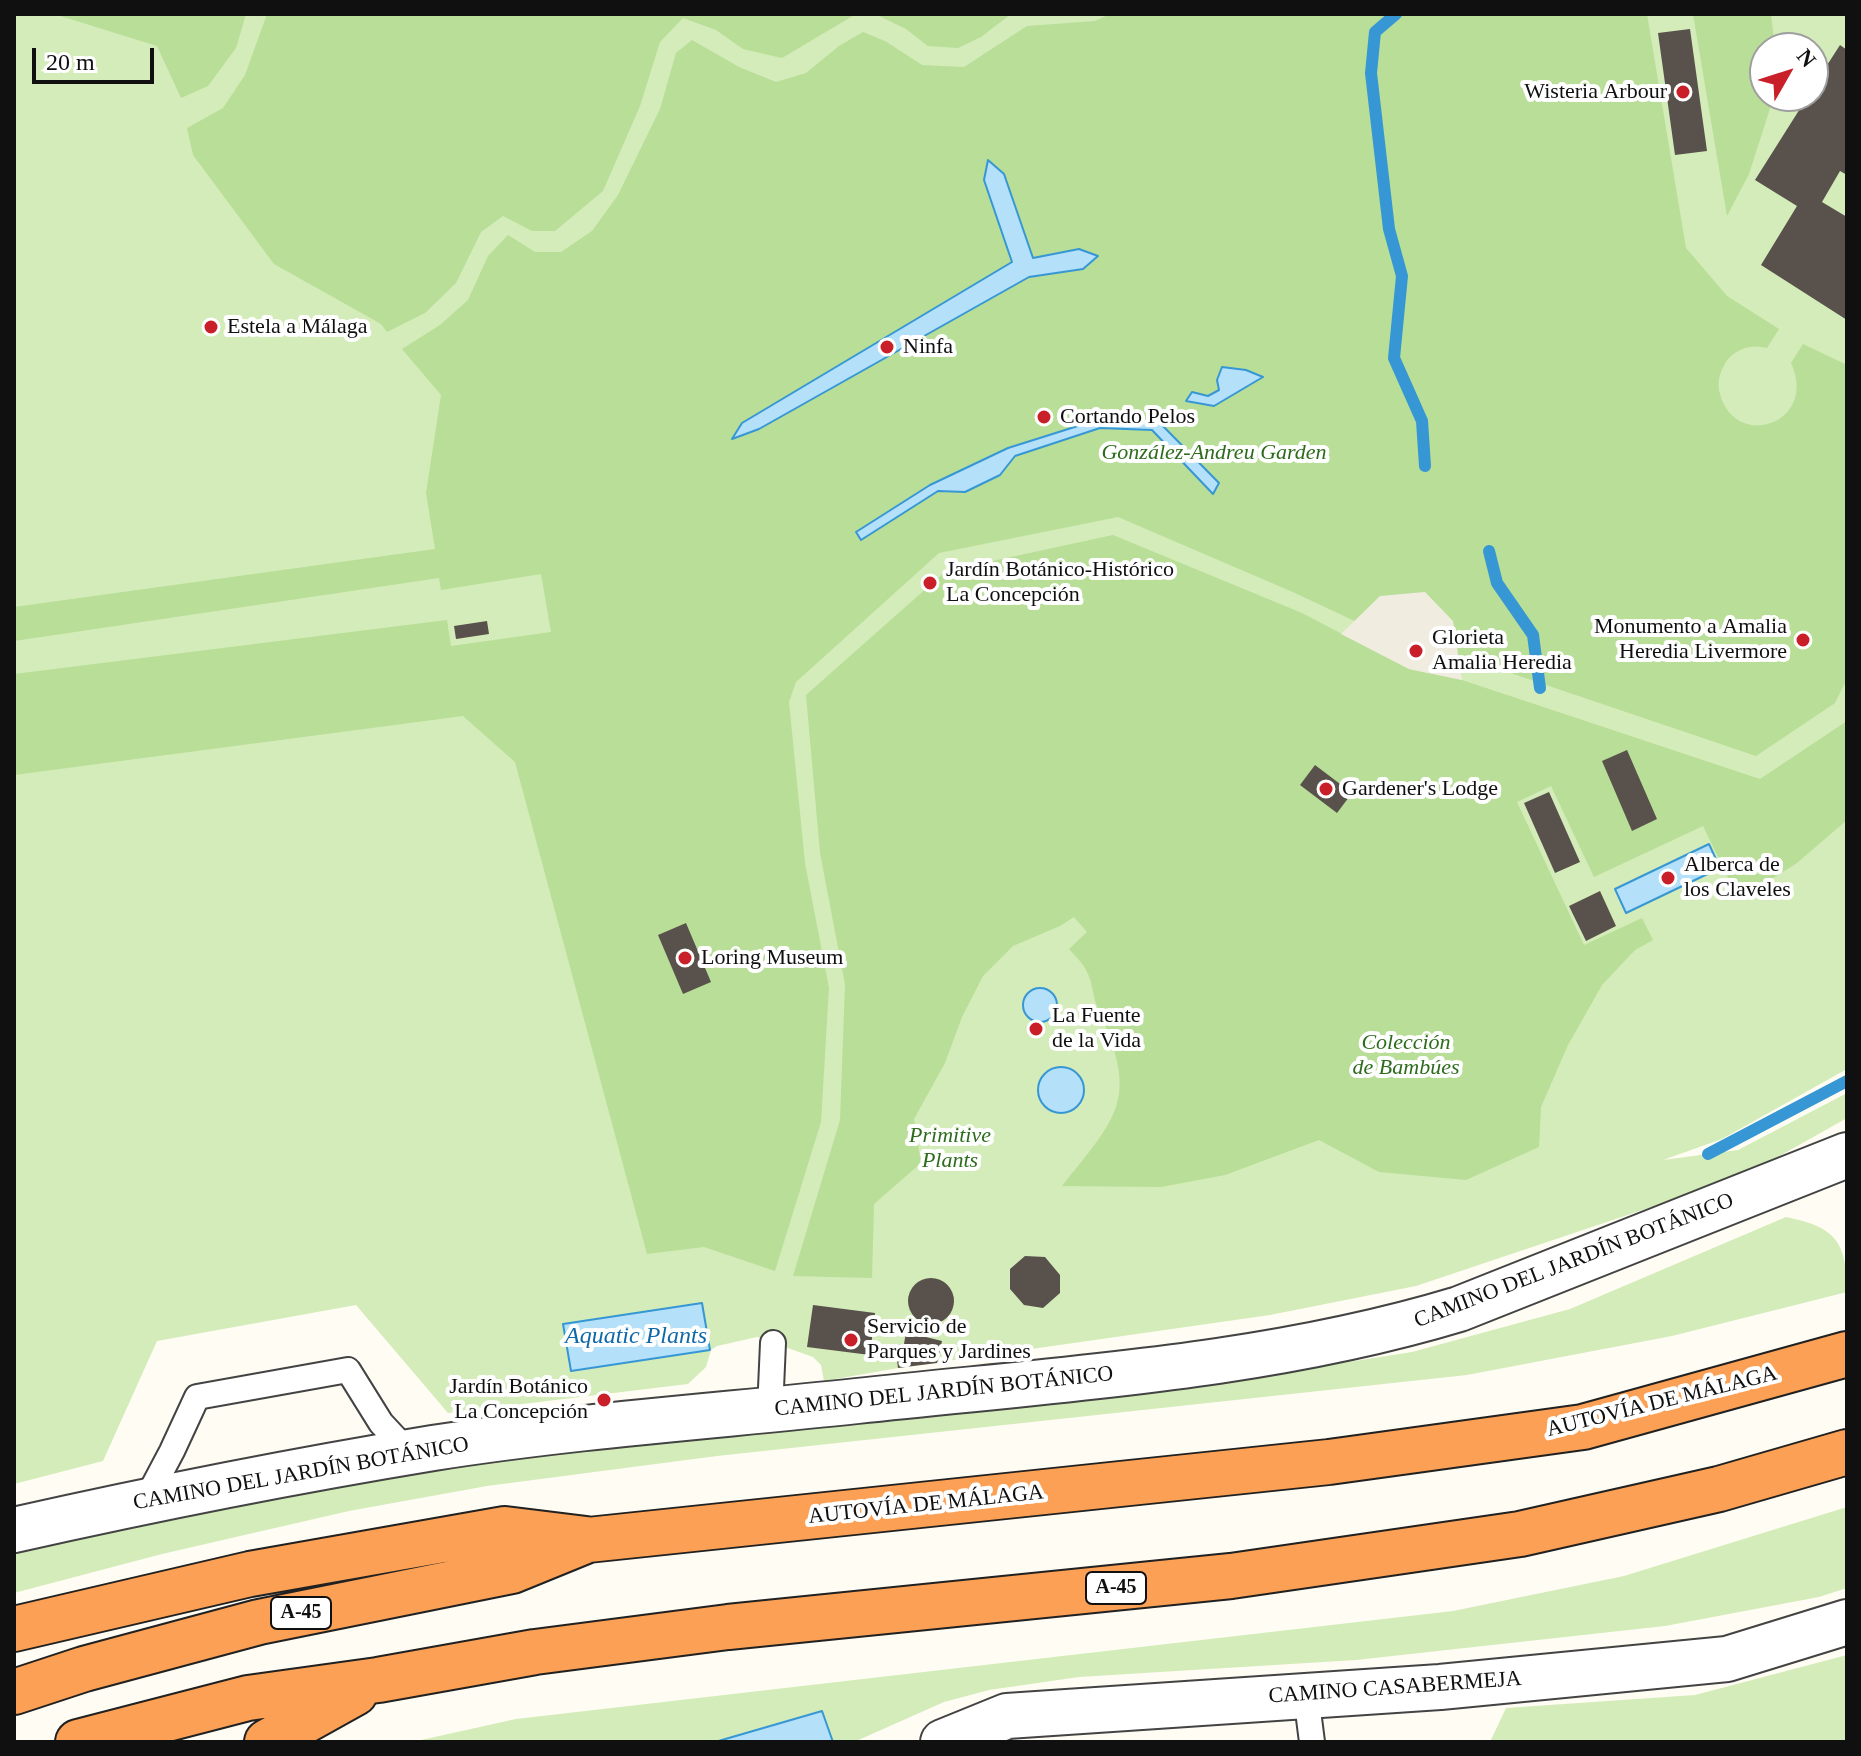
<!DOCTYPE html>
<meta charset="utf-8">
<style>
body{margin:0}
#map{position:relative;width:1861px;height:1756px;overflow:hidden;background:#fffcf3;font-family:Georgia,serif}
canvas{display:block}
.frame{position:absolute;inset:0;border:16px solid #101010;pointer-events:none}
.north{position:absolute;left:1749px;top:32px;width:80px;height:80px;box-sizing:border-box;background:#fff;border:2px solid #9f9f9f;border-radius:50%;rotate:51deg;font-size:22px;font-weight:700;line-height:32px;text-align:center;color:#101010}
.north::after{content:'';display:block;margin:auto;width:28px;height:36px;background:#c81f29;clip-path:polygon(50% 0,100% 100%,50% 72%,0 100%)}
.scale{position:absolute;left:32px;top:48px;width:122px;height:36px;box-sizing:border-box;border:4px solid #101010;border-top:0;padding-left:10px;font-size:24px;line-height:28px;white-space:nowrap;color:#101010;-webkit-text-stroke:6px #fff;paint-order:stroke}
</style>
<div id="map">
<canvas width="1861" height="1756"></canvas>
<div class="frame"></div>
<div class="north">N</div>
<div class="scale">20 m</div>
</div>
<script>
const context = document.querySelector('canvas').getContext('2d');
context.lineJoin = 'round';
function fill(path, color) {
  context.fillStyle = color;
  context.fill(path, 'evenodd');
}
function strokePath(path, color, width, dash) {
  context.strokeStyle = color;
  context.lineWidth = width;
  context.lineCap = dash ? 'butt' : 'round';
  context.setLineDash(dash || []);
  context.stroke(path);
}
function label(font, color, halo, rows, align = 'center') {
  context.font = font + ' Georgia,serif';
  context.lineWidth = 8;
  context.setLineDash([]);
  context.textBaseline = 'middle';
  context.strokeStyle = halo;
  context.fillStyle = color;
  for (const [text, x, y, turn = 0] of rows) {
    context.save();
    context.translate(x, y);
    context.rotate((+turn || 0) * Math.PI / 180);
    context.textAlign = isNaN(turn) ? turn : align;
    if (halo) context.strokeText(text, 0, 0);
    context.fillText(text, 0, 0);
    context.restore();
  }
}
fill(new Path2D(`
 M14,14H1847V1069L1722,1139L1663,1160L1738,1150L1847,1093V1118L1744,1176L1416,1286L1270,1315L898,1368L824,1381L821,1365L813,1357L757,1337L717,1346L711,1350L706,1367L688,1384L448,1413L356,1305L157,1341L103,1461L14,1484ZM1765,48H1813V96H1765Z
 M1786,1217C1836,1227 1847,1242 1847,1292L1672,1336L1467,1375L717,1456L487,1486L349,1511L162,1554L14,1593V1551L358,1479L492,1461L966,1411L1291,1371L1412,1352L1570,1309Z
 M1847,1507V1588L1819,1597L1665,1626L1356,1660L1079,1677L989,1690L944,1702L854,1742H833L821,1711L715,1742H412L516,1719L1453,1611L1624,1576Z
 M1847,1655V1742H1490L1506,1708L1695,1695Z`), '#d4ecb9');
fill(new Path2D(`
 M54,14H246L236,48L208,86L181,98L157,46Z
 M267,14H856L782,58L743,49L716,30L683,18L660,42L640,106L603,191L555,231H532L503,216L481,232L456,283L425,313L387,332L381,324L274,264L193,155L187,128L223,108L245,75Z
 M875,14H1011L981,37L958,48L928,46L906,29Z
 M1110,14H1647L1686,248L1727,296L1779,329L1767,348C1753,344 1738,348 1728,359C1721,369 1716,381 1720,394C1735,451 1819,424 1791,363L1803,344L1847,365V679L1835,703L1756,756L1481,663L1412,648L1295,593L1118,517L939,553L796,682L789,702L805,863L829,988L821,1122L775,1271L704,1247L647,1254L515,762L463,716L14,775V674L447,620L451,646L551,632L541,574L441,590L439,578L14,641V607L435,549L426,493L441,395L402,349L440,325L468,300L488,256L508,235L535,252H561L592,231L618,195L660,109L676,53L692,40L739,67L776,82L806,73L839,46L863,32L885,41L922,65L964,67L1027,26L1095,21Z
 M1693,14H1771L1775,48H1765V96H1774L1749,174L1727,216Z
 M1113,535L1302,613L1409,669L1462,680L1760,779L1847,721V820L1797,863L1739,900L1703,826L1594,877L1551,786L1517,802L1584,945L1642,918L1653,940L1635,950L1602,985L1568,1045L1541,1107L1539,1147L1466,1180L1379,1172L1319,1140L1225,1175L1161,1187L1062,1186C1119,1115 1139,1099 1098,1009C1093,998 1093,985 1088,974C1085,965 1075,956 1069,949L1087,932L1074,917L1060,926L1013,946L983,976L962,1017L945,1063L914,1119L921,1163L874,1204L872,1278L793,1276L840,1120L845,984L820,853L806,695L946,571Z`), '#b8de98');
fill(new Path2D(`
 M1425,592L1453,621L1462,680L1409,669L1341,634L1380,596Z`), '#f1ece0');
const water = new Path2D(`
 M988,160L1004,174L1033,258L1079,249L1098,256L1083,269L1029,277L759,429L732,439L742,423L1012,262L984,180Z
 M1222,367L1246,370L1263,377L1214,406L1186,401L1192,392L1208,396L1219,390L1217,380Z
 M1100,419L1158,421L1219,483L1213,494L1152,430L1100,428L1015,456L1000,475L965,492L938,491L861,540L856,532L930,485L1008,448Z
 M1709,844L1720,868L1626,913L1615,889Z
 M1023 1005a17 17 0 1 1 34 0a17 17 0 1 1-34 0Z
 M1038 1090a23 23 0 1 1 46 0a23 23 0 1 1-46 0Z
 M702,1303L710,1350L571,1371L563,1324Z
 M822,1711L833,1742H715Z`);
fill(water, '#b4e0f9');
strokePath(water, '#3797d4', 2);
strokePath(new Path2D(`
 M1396,14L1375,32L1371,73L1389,229L1402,276L1394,358L1422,421L1425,466
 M1489,551L1497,583L1533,635L1540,688
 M1708,1154L1847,1081`), '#3797d4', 12);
fill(new Path2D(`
 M1690,29L1707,151L1675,155L1658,33Z
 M1840,45L1847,50V175L1840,171L1822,202L1847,217V320L1761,265L1797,206L1755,180L1808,96H1813V87Z
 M487,621L489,634L456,639L454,626Z
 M1627,750L1657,819L1632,831L1602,761Z
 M1315,765L1352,793L1337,813L1300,785Z
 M1549,792L1580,862L1555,873L1524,803Z
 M1600,891L1616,926L1586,941L1569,906Z
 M686,923L711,982L683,994L658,935Z
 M1025,1256L1045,1257L1060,1275V1293L1043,1308L1024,1305L1010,1289V1269Z
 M908 1301a23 23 0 1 1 46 0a23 23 0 1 1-46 0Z
 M813,1305L875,1313L870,1355L807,1347Z
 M906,1332L942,1341L937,1363L898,1368L895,1345L904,1344Z`), '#59514b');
const lane = new Path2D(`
 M770,1411L773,1343
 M145,1502L172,1451L197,1397L348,1370L381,1423L409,1453
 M1306,1695L1312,1742`);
const street = new Path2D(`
 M14,1530C152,1499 293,1471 433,1448C573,1426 716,1416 857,1401C1058,1379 1264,1368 1459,1309L1847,1155
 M943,1742L1007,1716L1440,1687L1727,1659L1847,1622`);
const highway = new Path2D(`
 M14,1629L250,1574L505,1529L586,1539
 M14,1692L84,1669L259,1622L512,1571L588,1540L1329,1462L1583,1427L1847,1354
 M78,1742L248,1698L378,1680L535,1652L728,1627L1231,1576L1520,1534L1719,1489L1847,1452
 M267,1742L355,1693`);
strokePath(lane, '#434343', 28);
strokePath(street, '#434343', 48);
strokePath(highway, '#212121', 48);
strokePath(lane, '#fff', 24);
strokePath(street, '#fff', 44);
strokePath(highway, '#fba055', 44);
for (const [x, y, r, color] of [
 [1683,92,8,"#c81f29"],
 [211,327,8,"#c81f29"],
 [887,347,8,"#c81f29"],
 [1044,417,8,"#c81f29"],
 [930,583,8,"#c81f29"],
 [1803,640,8,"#c81f29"],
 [1416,651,8,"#c81f29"],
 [1326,789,8,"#c81f29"],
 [1668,878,8,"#c81f29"],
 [685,958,8,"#c81f29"],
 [1036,1029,8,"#c81f29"],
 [851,1340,8,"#c81f29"],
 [604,1400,8,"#c81f29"]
]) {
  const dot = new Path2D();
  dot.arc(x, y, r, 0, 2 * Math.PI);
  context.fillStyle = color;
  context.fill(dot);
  strokePath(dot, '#fff', 3);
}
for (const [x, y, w] of [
 [1116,1588,60],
 [301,1613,60]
]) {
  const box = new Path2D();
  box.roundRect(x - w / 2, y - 16, w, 32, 6);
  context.fillStyle = '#fff';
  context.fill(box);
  strokePath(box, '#101010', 2);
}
label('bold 20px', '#101010', null, [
 ["A-45",1116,1588],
 ["A-45",301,1613]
]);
label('22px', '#101010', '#fff', [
 ["Wisteria Arbour",1667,92,"right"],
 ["Estela a Málaga",227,327],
 ["Ninfa",903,347],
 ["Cortando Pelos",1060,417],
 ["Jardín Botánico-Histórico",946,570],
 ["La Concepción",946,595],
 ["Monumento a Amalia",1787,627,"right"],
 ["Heredia Livermore",1787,652,"right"],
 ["Glorieta",1432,638],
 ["Amalia Heredia",1432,663],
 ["Gardener's Lodge",1342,789],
 ["Alberca de",1684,865],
 ["los Claveles",1684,890],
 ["Loring Museum",701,958],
 ["La Fuente",1052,1016],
 ["de la Vida",1052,1041],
 ["Servicio de",867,1327],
 ["Parques y Jardines",867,1352],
 ["Jardín Botánico",588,1387,"right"],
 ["La Concepción",588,1412,"right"]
], 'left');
label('italic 22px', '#2d6c1c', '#fff', [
 ["González-Andreu Garden",1214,453],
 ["Colección",1406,1043],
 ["de Bambúes",1406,1068],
 ["Primitive",950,1136],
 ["Plants",950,1161]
]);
label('22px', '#101010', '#fff', [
 ["CAMINO DEL JARDÍN BOTÁNICO",1574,1261,-21],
 ["CAMINO DEL JARDÍN BOTÁNICO",944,1392,-6],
 ["AUTOVÍA DE MÁLAGA",1662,1402,-14],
 ["CAMINO DEL JARDÍN BOTÁNICO",301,1474,-10],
 ["AUTOVÍA DE MÁLAGA",926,1505,-6],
 ["CAMINO CASABERMEJA",1395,1688,-4]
]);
label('italic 24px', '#1168a9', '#fff', [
 ["Aquatic Plants",636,1337]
]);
</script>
